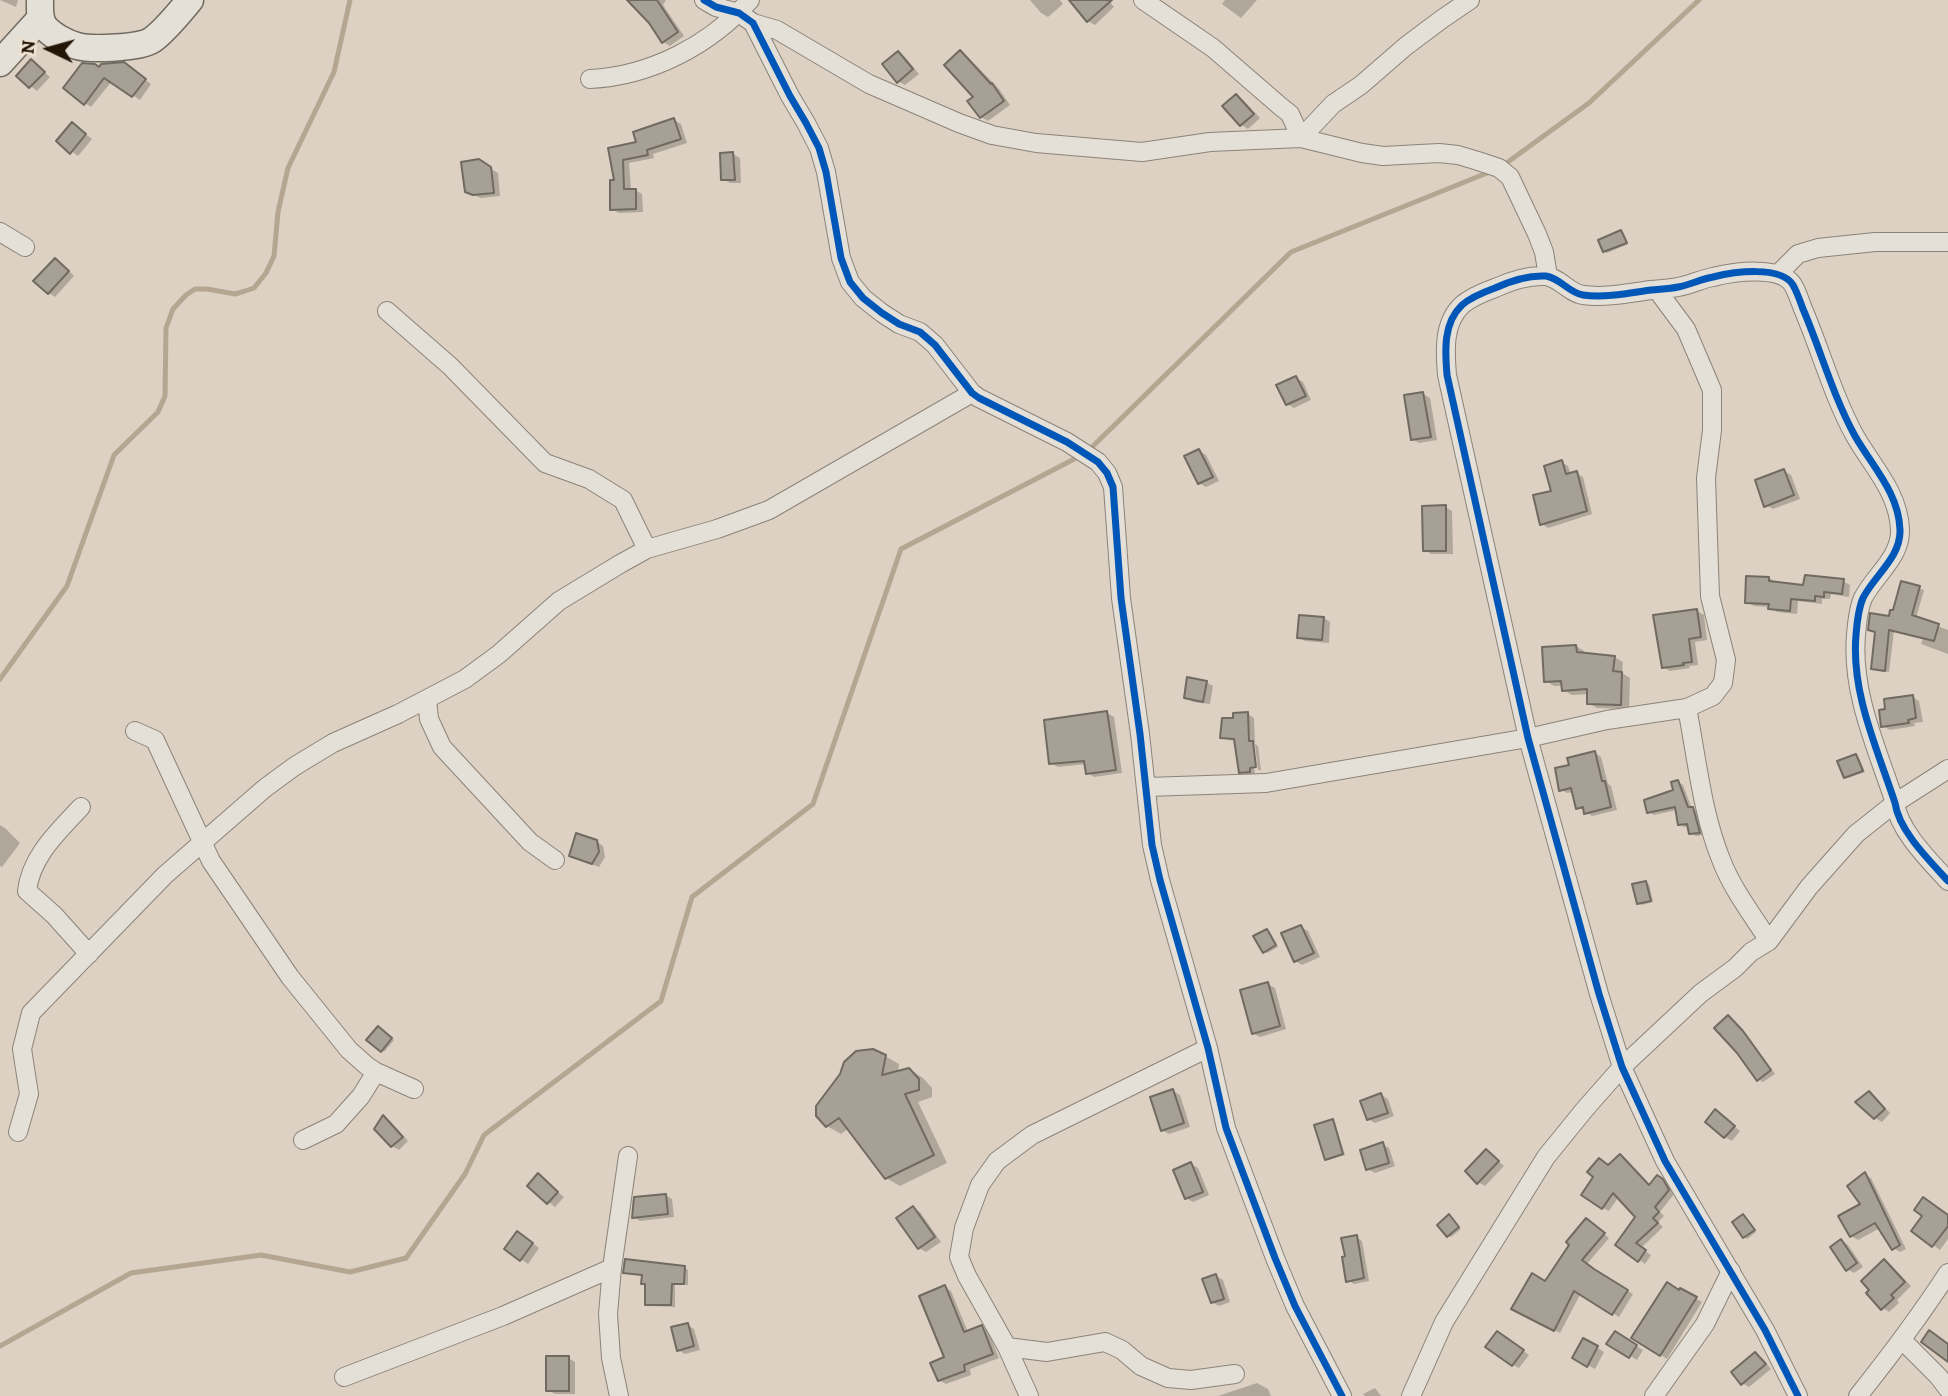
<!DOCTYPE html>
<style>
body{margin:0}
#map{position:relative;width:1948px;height:1396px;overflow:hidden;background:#dcd1c2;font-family:Alegreya,serif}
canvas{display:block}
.north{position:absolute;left:14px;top:14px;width:70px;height:70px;-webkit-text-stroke:5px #efe2d1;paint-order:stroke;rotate:275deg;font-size:19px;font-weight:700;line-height:28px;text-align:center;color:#231608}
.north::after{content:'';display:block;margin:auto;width:24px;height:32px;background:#231608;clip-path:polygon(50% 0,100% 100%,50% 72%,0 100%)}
</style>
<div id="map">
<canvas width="1948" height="1396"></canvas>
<div class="north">N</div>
</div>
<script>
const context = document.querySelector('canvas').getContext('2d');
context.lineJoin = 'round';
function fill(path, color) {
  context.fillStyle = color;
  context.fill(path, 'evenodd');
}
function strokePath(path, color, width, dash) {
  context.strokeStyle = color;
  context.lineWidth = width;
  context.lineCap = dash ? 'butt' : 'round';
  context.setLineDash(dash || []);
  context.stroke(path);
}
fill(new Path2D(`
 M0,0H18L16,7Z
 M629,0H666L663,5L684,36L670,46L663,42L650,22Z
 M1030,0H1060L1063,4L1048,17L1041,13Z
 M1075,0H1108L1114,7L1095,25L1088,21L1072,2Z
 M1225,0H1257L1241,18L1222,4Z
 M960,52L967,56L999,89L1010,105L988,121L981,117L976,97Z
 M898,53L905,57L919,74L905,85L898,81Z
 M31,61L50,77L37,91L18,76Z
 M100,68L131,69L151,84L140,100L112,81L91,107L85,103Z
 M1236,96L1243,100L1260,118L1248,129L1242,125L1225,107Z
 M674,120L681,124L687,143L653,154L654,158L629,163L631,190H635L642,194L643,212L619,213L612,209L616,182L610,149L638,144Z
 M72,124L92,139L78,156L58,141Z
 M733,154L740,158L741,183H730L723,179Z
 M478,161L498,173L500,196L481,198L474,195Z
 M1621,232L1624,234L1628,244L1607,253L1605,251Z
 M62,264L74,276L55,297L49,293Z
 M1296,378L1303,382L1311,400L1294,408L1287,404Z
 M1423,394L1430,398L1437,440L1419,443L1412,439Z
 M1199,451L1206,455L1219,481L1206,487L1199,483Z
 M1561,462L1568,466L1571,475L1576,473L1583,477L1592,514L1548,528L1542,524Z
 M1784,471L1791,475L1800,499L1773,509L1766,505Z
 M1445,507L1452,511L1453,554H1431L1425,550Z
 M1769,578L1776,582L1805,587L1843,581L1850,585L1849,597L1831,594L1830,599H1822V604L1798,601L1797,614L1777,612L1770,607L1754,606L1747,602Z
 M1919,588L1924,590L1916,618L1948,630V654L1921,644L1923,639L1894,631L1889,672L1878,671L1873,668L1891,618Z
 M1697,611L1704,615L1707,640L1695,642L1698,665L1689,666L1690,668L1670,671L1663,667Z
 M1324,618L1330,622L1329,643L1305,641L1299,637Z
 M1576,646L1584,651V654L1614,657L1623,662L1622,673L1630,678L1629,709L1597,708L1589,703V694L1572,695L1563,690V686H1554L1546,681Z
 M1206,682L1213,686L1210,704L1193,702L1186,698Z
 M1912,697L1919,701L1923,722L1914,723L1915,726L1890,730L1883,726Z
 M1107,713L1114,717L1122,773L1094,777L1088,773L1086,764L1058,767L1051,763Z
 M1248,714L1254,718L1255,744L1254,742H1251L1255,775H1247L1241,771L1236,741L1228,740L1222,737L1235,720Z
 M1255,744L1258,746L1261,770H1258Z
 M1595,753L1601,757L1608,784L1611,786L1617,810L1592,816L1578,807L1574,792L1567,793L1561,789L1571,767Z
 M1856,756L1859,758L1865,772L1848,778L1845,777Z
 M1678,782L1683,785L1692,809L1698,812L1704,835L1696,836L1690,833L1689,826L1684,827L1679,824L1677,810L1654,815L1649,812L1675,791Z
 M0,825L6,829L20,843L2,867L0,866Z
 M596,841L603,846L605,857L599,867L571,856Z
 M1646,883L1649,884L1653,902L1642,905L1639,903Z
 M1301,927L1308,931L1320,957L1302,965L1295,961Z
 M1267,931L1270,933L1278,947L1267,953L1264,952Z
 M1268,984L1275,988L1286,1029L1260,1037L1253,1033Z
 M1729,1018L1734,1021L1748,1036L1775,1074L1763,1082L1758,1079L1716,1028Z
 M381,1029L394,1040L384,1052L382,1050Z
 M885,1056L899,1064L898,1073L909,1069L923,1078L932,1088V1097L918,1102L947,1163L900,1186L886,1178L849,1128L841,1134L827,1126Z
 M1173,1091L1180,1095L1190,1127L1169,1134L1162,1130Z
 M1869,1094L1876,1098L1890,1113L1882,1122L1875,1118Z
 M1381,1095L1388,1099L1394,1116L1375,1123L1368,1119Z
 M1716,1111L1740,1131L1732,1141L1725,1137Z
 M384,1117L390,1121L408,1141L399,1150L392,1146Z
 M1332,1121L1335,1123L1345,1155L1329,1160L1327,1158Z
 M1382,1144L1389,1148L1395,1166L1375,1173L1368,1169Z
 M1486,1151L1504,1166L1485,1186L1478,1182Z
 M1620,1156L1626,1159L1651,1186L1663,1181L1669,1185L1674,1194L1660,1212L1664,1216L1658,1222L1663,1227L1641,1248L1651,1255L1645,1264L1617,1244L1638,1217L1619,1196L1609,1211L1603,1208L1609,1166Z
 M1191,1164L1198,1168L1209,1195L1193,1202L1186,1198Z
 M1865,1175L1871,1178L1906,1249L1900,1252L1893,1248L1880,1228L1858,1240L1851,1236L1863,1204Z
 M538,1176L564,1197L555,1207L529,1186Z
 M665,1195L672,1199L674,1217L640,1221L634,1217Z
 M913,1208L920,1212L941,1242L926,1252L919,1248Z
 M1743,1216L1756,1232L1747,1239L1744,1237Z
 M1948,1216V1239L1940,1250L1914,1231Z
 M1450,1217L1461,1229L1451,1237L1448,1236Z
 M1592,1224L1609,1238L1587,1264L1600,1274L1633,1294L1619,1317L1581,1293L1560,1333L1513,1308L1551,1287Z
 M524,1237L539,1248L528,1264L506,1249Z
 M1356,1237L1362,1241L1369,1281L1354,1284L1348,1280Z
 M1842,1241L1848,1245L1863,1267L1854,1273L1847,1269Z
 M1885,1261L1891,1265L1911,1286L1897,1300L1899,1303L1889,1312L1883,1308Z
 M684,1267L688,1270V1285H675V1307L651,1306L647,1304V1285L643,1283L644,1276L629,1274L625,1272Z
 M1216,1276L1223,1280L1230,1302L1219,1306L1212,1302Z
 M945,1287L951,1291L968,1332L982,1327L988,1331L999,1358L970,1369L971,1375L946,1384L939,1380L946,1358Z
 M1681,1290L1702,1302L1667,1359L1634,1337Z
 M688,1325L694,1329L700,1350L685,1354L678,1350Z
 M1615,1333L1643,1350L1637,1360L1609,1343Z
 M1504,1337L1529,1355L1519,1368L1513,1365Z
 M1584,1340L1604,1352L1595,1369L1574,1358Z
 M1755,1354L1762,1358L1771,1369L1749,1387L1742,1383Z
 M568,1358L575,1362V1394H555L548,1390Z
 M1257,1383L1268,1389L1271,1396H1218Z
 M1375,1388L1381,1396H1365L1363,1394Z`), '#0003');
strokePath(new Path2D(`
 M1501,167L1589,103L1699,0
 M1088,451L1291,252L1492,171
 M0,679L67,586L114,455L158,412L165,396L166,328L173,309L186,295L195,289H207L235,294L245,291L254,288L266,273L274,256L278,212L288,168L334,72L350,0
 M0,1346L131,1273L261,1255L350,1272L406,1258L465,1174L484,1135L661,1001L692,897L813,804L901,549L1080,456`), '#b5a691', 5);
const building = new Path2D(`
 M627,0H657L678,32L662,43L649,23Z
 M1069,0H1112L1087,22Z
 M960,50L991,84L992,83L1004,101L980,118L967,101L973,97L944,65Z
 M898,51L913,69L897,83L882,64Z
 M31,59L45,72L29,88L16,76Z
 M124,62L146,79L132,97L104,78L84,105L63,88L82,63L95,64L99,67L101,64Z
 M1236,94L1254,114L1240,126L1222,106Z
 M674,118L681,139L647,150L648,155L623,160L624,189H636V209L610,210V180H614L608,148L636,142L633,132Z
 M72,122L86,134L70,154L56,141Z
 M733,152L735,180H721L720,153Z
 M479,159L491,167L494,193L473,195L465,192L461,162Z
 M1621,230L1627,243L1603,252L1598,240Z
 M55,258L69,271L48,294L33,281Z
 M1296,376L1306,396L1286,405L1276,385Z
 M1423,392L1431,437L1411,440L1404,395Z
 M1199,449L1213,477L1198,484L1184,456Z
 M1562,460L1566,474L1577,471L1587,511L1540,525L1533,495L1551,491L1544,466Z
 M1784,469L1794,495L1764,507L1755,480Z
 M1446,505V551H1423L1422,506Z
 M1805,575L1844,579L1842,594L1824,592V597L1815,596V601L1791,599L1790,611L1768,609L1769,604L1745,603L1746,576L1769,577V581L1803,585Z
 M1901,581L1920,586L1912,615L1939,624L1934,641L1889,630L1885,671L1871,669L1875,632L1868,630L1870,613L1889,616L1890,610H1893Z
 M1697,609L1701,637L1689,639L1692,662L1683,663L1684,665L1662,668L1653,615Z
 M1299,615L1324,617L1322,640L1297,638Z
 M1576,645L1577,652L1615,656L1613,671L1622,672L1621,705L1587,704V689L1562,691L1561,681L1544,682L1542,647Z
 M1187,677L1207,681L1203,702L1184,698Z
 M1913,695L1916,718L1908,720L1909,723L1881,727L1879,710L1885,709L1884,699Z
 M1107,711L1116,770L1086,774L1084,761L1049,764L1044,720Z
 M1248,712L1249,741H1253L1256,767L1250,768V772L1239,773L1234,739L1220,738L1222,718H1233V713Z
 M1595,751L1602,781H1605L1611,807L1584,814L1583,807L1576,809L1571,788L1559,791L1555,768L1569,765L1567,758Z
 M1856,754L1863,771L1844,778L1837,761Z
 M1678,780L1688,807H1693L1700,833L1689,834L1687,824L1678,825L1675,807L1647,813L1644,800L1673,790L1671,782Z
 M576,833L597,840L599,852L592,864L569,856Z
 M1646,881L1651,901L1637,904L1632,884Z
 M1301,925L1314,953L1294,962L1281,933Z
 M1267,929L1276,945L1263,953L1253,936Z
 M1268,982L1280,1026L1252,1034L1240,990Z
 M1728,1015L1743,1031L1771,1070L1757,1081L1737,1053L1714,1028Z
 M378,1026L392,1038L381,1052L366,1040Z
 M873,1049L886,1055L882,1075L909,1068L919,1079V1090L905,1094L934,1155L885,1179L839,1118L826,1127L816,1116V1106L840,1074L844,1062L856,1051Z
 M1173,1089L1184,1123L1161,1131L1150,1097Z
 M1869,1091L1885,1109L1874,1119L1855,1102Z
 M1381,1093L1388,1113L1367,1120L1360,1101Z
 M1715,1109L1735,1126L1724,1138L1705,1122Z
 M383,1115L403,1137L391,1147L374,1129Z
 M1333,1119L1343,1154L1325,1160L1314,1125Z
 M1383,1142L1389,1163L1366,1170L1360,1150Z
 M1486,1149L1499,1161L1477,1184L1465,1171Z
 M1620,1154L1649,1185L1657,1175L1663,1179L1669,1190L1655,1207L1659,1212L1653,1218L1658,1223L1636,1243L1646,1250L1638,1262L1615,1245L1635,1217L1613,1193L1602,1209L1581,1195L1593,1177L1587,1172L1599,1158L1608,1165Z
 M1191,1162L1203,1192L1185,1199L1173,1170Z
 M1865,1172L1900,1245L1892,1250L1875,1223L1850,1237L1838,1216L1860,1204L1847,1186Z
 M538,1173L558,1192L547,1204L527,1186Z
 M666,1194L668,1214L632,1218L634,1197Z
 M1923,1197L1948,1215V1226L1932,1247L1911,1231L1922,1216L1914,1210Z
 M913,1206L935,1237L918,1249L896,1218Z
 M1449,1214L1459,1227L1447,1237L1437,1225Z
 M1743,1214L1755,1230L1743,1238L1732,1222Z
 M1586,1218L1605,1233L1582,1260L1594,1269L1628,1290L1612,1315L1574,1291L1554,1331L1511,1309L1532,1273L1545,1281L1569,1245L1566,1242Z
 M517,1231L533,1243L520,1261L504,1249Z
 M1357,1235L1364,1278L1346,1282L1342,1257L1345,1256L1341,1238Z
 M1841,1239L1857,1263L1846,1271L1830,1247Z
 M625,1259L685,1266L684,1284H672L671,1305H645V1284H641L642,1275L623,1273Z
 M1884,1259L1905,1282L1891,1295L1894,1298L1881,1310L1866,1293L1869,1290L1861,1281Z
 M1216,1274L1224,1299L1211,1303L1202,1279Z
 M1667,1282L1679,1290L1680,1288L1697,1297L1660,1356L1631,1338Z
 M945,1285L964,1332L982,1325L993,1354L964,1365L965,1371L938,1381L930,1363L944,1357L919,1296Z
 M688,1323L694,1346L677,1351L671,1327Z
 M1929,1330L1948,1344V1362L1921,1342Z
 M1497,1331L1524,1350L1512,1366L1485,1347Z
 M1615,1331L1637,1345L1629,1358L1606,1344Z
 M1583,1338L1598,1346L1587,1367L1572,1358Z
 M1755,1352L1766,1364L1741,1385L1731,1372Z
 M546,1356H569V1391H546Z`);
fill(building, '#a7a095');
strokePath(building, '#716a61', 2);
const street = new Path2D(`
 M704,0L716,7L739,13L753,23L790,96L806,123L819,148L826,172L841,258L850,282L863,298L882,313L899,324L920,332L935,345L972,393L979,398L1067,442L1098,462L1107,473L1113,487L1121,598L1140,734L1152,845L1160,880L1208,1048L1226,1128L1275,1258L1295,1306L1342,1396
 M1143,0L1213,48L1280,106L1290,114L1301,138L1333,104L1361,85L1406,46L1442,19L1470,0
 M753,23L777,30L869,84L959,123L992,135L1036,143L1142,152L1210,142L1301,138L1362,153L1383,156L1439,153L1458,155L1478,161L1499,168L1510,177L1537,234L1544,252L1548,276
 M590,79C651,76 710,45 750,0
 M0,232L25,247
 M1779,273L1798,254L1818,248L1875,242H1948
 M387,311L450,366L545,463L589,479L623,500L647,549
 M427,699L429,719L442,747L530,842L555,860
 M1687,708C1697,759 1702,814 1722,862C1733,890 1753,916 1769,941
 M135,731L155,740L211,861L290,977L349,1050L367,1066L376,1072L414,1089
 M1147,787L1266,783L1528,738L1607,720L1687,708L1713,696L1723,683L1726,660L1710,596L1706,478L1712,430V390L1686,329L1657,290
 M81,807C58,832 31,856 27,891L54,915L89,954
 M18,1132L29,1094L22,1049L31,1013L165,875L265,788L295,766L333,743L398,714L465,679L499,654L559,601L620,564L647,549L717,529L769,510L972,393
 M303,1140L336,1124L361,1096L376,1072
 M1902,1340L1938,1376L1948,1389
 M1007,1347L1047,1352L1105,1342L1122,1350L1141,1366L1168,1378L1191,1380L1235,1374
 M344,1377L503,1316L612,1268
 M619,1396L611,1358L608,1314L612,1268L628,1156
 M1029,1396L1007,1347L967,1276L959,1257L964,1228L980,1185L997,1161L1032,1135L1208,1048
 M1411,1396L1444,1322L1546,1157L1585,1109L1622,1067L1701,993L1735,968L1751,952L1769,941L1809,887L1856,834L1895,803L1948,769
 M1654,1396L1705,1324L1731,1271
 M1798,1396L1765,1330L1665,1161L1622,1067L1599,994L1528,738L1447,375C1445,351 1443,323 1462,305C1471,297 1484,292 1495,288C1510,281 1529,275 1546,276C1560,278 1569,293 1583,295C1605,298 1630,293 1651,290C1660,289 1669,289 1678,287C1690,285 1701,279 1713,277C1733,272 1781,265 1793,285C1797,292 1800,301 1803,309C1821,351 1833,396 1855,436C1872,466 1899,493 1900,530C1901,557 1874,576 1863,598C1858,609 1857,623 1856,635C1851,693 1877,748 1895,803C1899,831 1929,860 1948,881
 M1858,1396C1890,1356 1920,1316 1948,1273`);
const secondary = new Path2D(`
 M40,0C40,10 39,18 44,26C51,35 66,43 77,46C91,50 140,48 152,40C165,31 180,12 190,0
 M0,63L40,19`);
strokePath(street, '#8c8379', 20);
strokePath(secondary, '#716a61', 29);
strokePath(street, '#e4dfd7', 18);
strokePath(secondary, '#e4dfd7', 26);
strokePath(new Path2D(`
 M704,0L716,7L739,13L753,23L790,96L806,123L819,148L826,172L841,258L850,282L863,298L882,313L899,324L920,332L935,345L972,393L979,398L1067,442L1098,462L1107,473L1113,487L1121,598L1140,734L1152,845L1160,880L1208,1048L1226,1128L1275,1258L1295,1306L1342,1396
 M1798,1396L1765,1330L1665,1161L1622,1067L1599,994L1528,738L1447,375C1445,351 1443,323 1462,305C1471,297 1484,292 1495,288C1510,281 1529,275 1546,276C1560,278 1569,293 1583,295C1605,298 1630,293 1651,290C1660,289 1669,289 1678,287C1690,285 1701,279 1713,277C1733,272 1781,265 1793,285C1797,292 1800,301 1803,309C1821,351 1833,396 1855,436C1872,466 1899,493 1900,530C1901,557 1874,576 1863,598C1858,609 1857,623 1856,635C1851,693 1877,748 1895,803C1899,831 1929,860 1948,881`), '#0057b8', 7);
</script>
